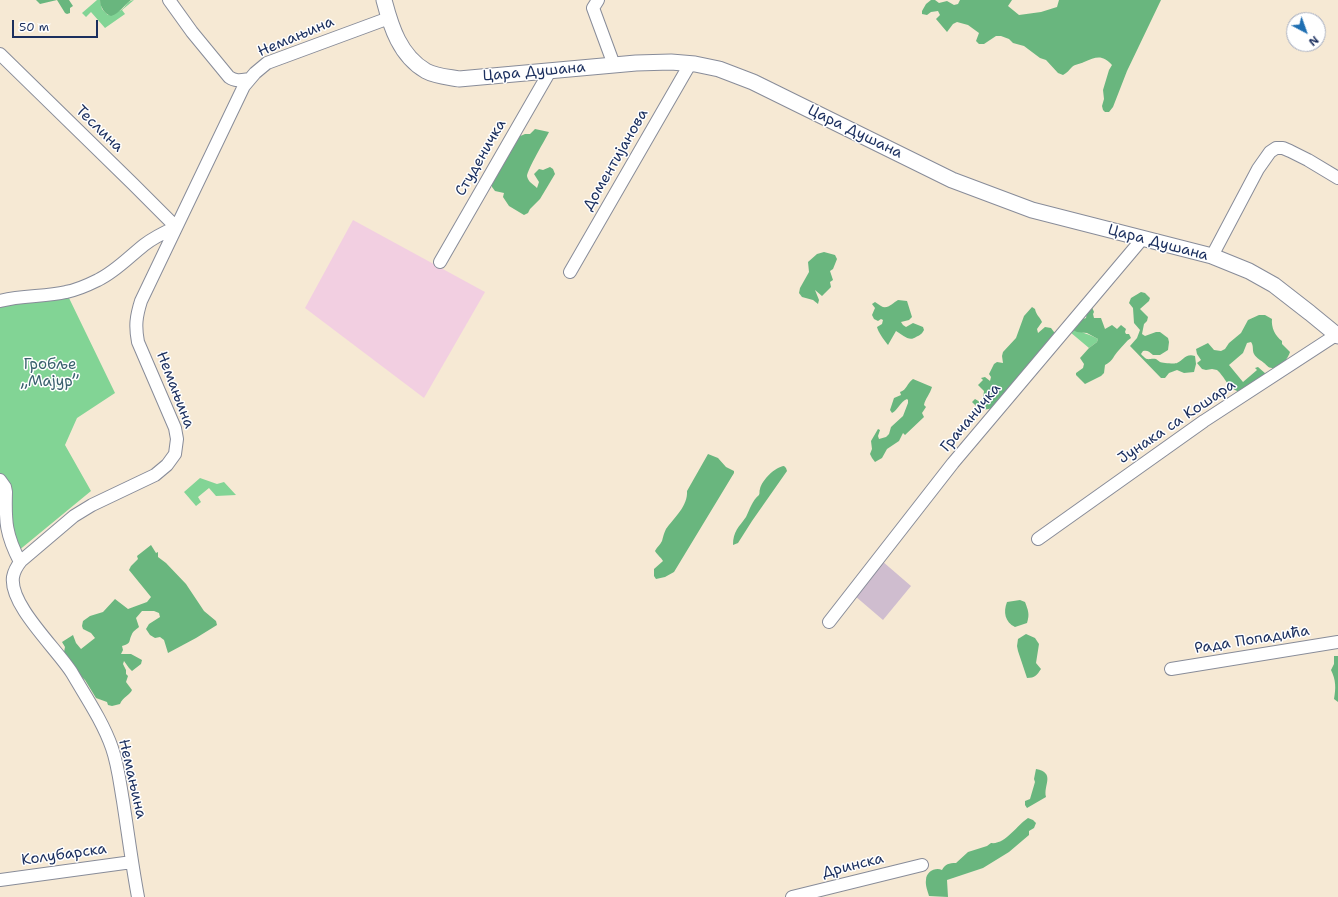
<!DOCTYPE html>
<meta charset="utf-8">
<style>
body{margin:0}
#map{position:relative;width:1338px;height:897px;overflow:hidden;background:#f6e9d4;font-family:"Shantell Sans",sans-serif}
canvas{display:block}
.north{position:absolute;left:1286px;top:12px;width:40px;height:40px;box-sizing:border-box;background:#fff;border:1px solid #a4acbf;border-radius:50%;rotate:139deg;font-size:11px;font-weight:700;line-height:16px;text-align:center;color:#1b2f5e}
.north::after{content:'';display:block;margin:auto;width:14px;height:18px;background:#1f6fb2;clip-path:polygon(50% 0,100% 100%,50% 72%,0 100%)}
.scale{position:absolute;left:12px;top:20px;width:86px;height:18px;box-sizing:border-box;border:2px solid #1b2f5e;border-top:0;padding-left:5px;font-size:12px;line-height:14px;white-space:nowrap;color:#1b2f5e;-webkit-text-stroke:3px #fff;paint-order:stroke}
</style>
<div id="map">
<canvas width="1338" height="897"></canvas>
<div class="north">N</div>
<div class="scale">50 m</div>
</div>
<script>
const context = document.querySelector('canvas').getContext('2d');
context.lineJoin = 'round';
function fill(path, color) {
  context.fillStyle = color;
  context.fill(path, 'evenodd');
}
function strokePath(path, color, width, dash) {
  context.strokeStyle = color;
  context.lineWidth = width;
  context.lineCap = dash ? 'butt' : 'round';
  context.setLineDash(dash || []);
  context.stroke(path);
}
function label(font, color, halo, rows, align = 'center') {
  context.font = font + ' "Shantell Sans",sans-serif';
  context.lineWidth = 3;
  context.setLineDash([]);
  context.textBaseline = 'middle';
  context.strokeStyle = halo;
  context.fillStyle = color;
  for (const [text, x, y, turn = 0] of rows) {
    context.save();
    context.translate(x, y);
    context.rotate((+turn || 0) * Math.PI / 180);
    context.textAlign = isNaN(turn) ? turn : align;
    if (halo) context.strokeText(text, 0, 0);
    context.fillText(text, 0, 0);
    context.restore();
  }
}
fill(new Path2D(`
 M353,220L485,292L424,398L305,308Z`), '#f2cfe1');
fill(new Path2D(`
 M882,561L911,586L883,620L855,596Z`), '#cfbdcf');
fill(new Path2D(`
 M97,0H100L102,9L108,15C112,13 118,12 121,10C127,6 126,1 134,0L122,10L125,14L105,28L91,12L86,17L82,13Z
 M69,298L115,393L77,418L65,445L91,491L12,556L0,503V306L14,304Z
 M1073,327C1081,333 1089,334 1098,339L1097,342L1089,348L1070,332Z
 M200,478L217,484L224,482L236,495L216,496L209,488L198,497L201,502L196,506L184,492Z`), '#82d495');
fill(new Path2D(`
 M36,0H69L73,6L70,8V13L67,14L65,13L57,0L40,4Z
 M100,0H131C124,5 120,13 111,16C105,14 100,7 100,0Z
 M931,0H935L939,3L947,1L954,5L958,4L960,0H1012L1008,6L1019,15L1041,12L1057,7L1059,0H1161L1127,71L1113,107L1109,112H1105L1103,110L1102,106L1104,99L1103,90L1109,70L1112,65C1102,54 1096,57 1084,62C1080,64 1075,64 1072,67C1069,70 1067,73 1063,75L1058,73L1046,60L1040,58L1024,46L1013,43L1009,39L1001,36H996L984,44H979L976,41L979,33L968,25L957,22L953,24L947,32L936,19L940,15L938,11L931,12L927,15L922,14V11L926,4Z
 M535,129L549,132C545,140 527,170 527,176C528,182 533,184 537,188L539,182L534,174L539,169L543,170L550,167L553,169L555,174L540,199L530,209L528,213L524,215L509,206L503,197L504,193L495,191L492,187V182L515,144L518,137L525,134H530Z
 M824,252L835,255L837,259L833,269L830,271L833,280L830,282L831,287L822,296L815,290L819,300L818,304L813,300L802,297L799,293L800,288L809,272L808,262L817,254Z
 M1141,292L1145,293L1150,298L1149,301L1140,309L1148,317L1147,321L1144,324L1142,334L1145,336L1156,332H1160L1168,338L1169,342L1168,350L1160,355H1153C1149,351 1147,350 1143,351L1141,354C1148,362 1148,358 1156,359L1160,362C1162,363 1175,364 1177,363C1183,361 1185,353 1195,356L1196,364L1194,372L1184,373L1177,370L1169,373L1165,378H1161L1130,346L1137,338L1140,330L1134,323L1133,308L1129,303L1131,298Z
 M898,300L907,301L912,317L909,320L901,322L903,325L906,327L913,323L923,327L924,330C922,334 920,335 916,337C909,342 903,335 896,331L888,345C884,340 878,332 877,327L882,324L883,320L881,319L878,321L874,319L872,315L875,308L872,304L875,302C877,303 879,305 881,306C887,310 893,303 898,300Z
 M1091,305L1094,312L1093,314L1094,318H1101L1105,329L1112,325L1117,329L1121,325L1126,329L1125,332L1126,334H1129L1131,338C1126,341 1123,346 1119,350C1113,356 1114,360 1105,365L1104,373L1101,376L1085,384L1076,375V373L1083,368L1084,364L1080,358L1089,348L1097,342L1098,339L1087,333L1077,332L1073,330V327L1080,317L1083,319L1086,318L1087,311Z
 M1032,307L1035,309C1036,315 1040,317 1042,322L1037,329L1038,333L1045,327L1051,328L1054,332L1058,334L994,407L989,409L980,410L972,402L975,399L980,402L983,399L984,391L978,385L983,380L981,378L985,377L990,381L991,377L989,374L994,364L997,362L1003,363L1002,356L1003,352L1016,338L1024,316Z
 M1259,315H1265L1272,319C1271,327 1275,336 1282,341V344L1290,352C1288,359 1280,369 1272,368C1268,368 1267,365 1264,363C1261,360 1257,359 1254,354C1252,350 1254,346 1251,342L1247,343L1243,353L1229,365L1243,382L1257,370L1255,368L1258,367L1266,374L1240,392C1227,388 1226,378 1217,370L1212,369L1206,370L1202,369L1197,363L1201,360L1197,354L1196,349L1208,343L1214,350L1221,351L1225,349L1229,343L1241,333L1248,320Z
 M913,379L932,387C930,394 925,399 924,405L926,407L922,413L924,417L905,435L903,433L899,441L887,449L882,458L875,462L872,458L870,454L872,449L871,441L878,429L880,430L878,436L879,439L886,437L889,434L891,427L903,416L908,403V400L907,399C900,402 898,410 892,413L890,410L894,398L901,395L900,392C907,390 907,383 913,379Z
 M708,454L718,458L726,467L734,471V473L674,572L665,577L656,579L654,576V569L663,561C661,557 658,556 655,551C657,547 660,545 662,541C663,537 664,533 666,529C674,518 688,506 687,491Z
 M784,466L786,468L787,471L752,521L738,543L733,545C733,531 739,527 746,517C750,509 752,501 759,495C760,493 759,491 760,489C762,480 775,467 784,466Z
 M151,545L156,553L158,552V557L166,563L186,584L204,611L216,621L217,625L196,638L168,653L164,640L160,637L155,638L150,635L146,629L149,624L160,617L159,613L154,611H142L136,618L139,627C137,629 133,631 132,634C128,642 132,643 122,646L123,650L121,654H131L142,660L141,664L132,671L129,668L124,661L123,664L126,670V674L128,676L126,682L132,690C130,695 123,697 120,704L112,706L108,705L107,702L96,698L85,680L77,673L64,652L65,647L62,642L73,635L76,643L81,649L95,638L91,633L83,629L82,626L83,621L90,616L103,612L115,599L128,609L147,602L151,597L129,570L131,566L138,559L137,556Z
 M1020,600L1025,602C1028,610 1030,614 1027,623L1015,627C1005,622 1003,612 1007,602Z
 M1026,634L1035,638L1039,644L1036,663L1041,669C1037,675 1035,678 1027,678L1018,651L1017,646L1018,639Z
 M1334,656H1338V702L1334,699C1336,688 1336,680 1331,670L1334,664Z
 M1036,769C1056,773 1043,785 1046,797L1027,808L1025,805V801L1030,799L1035,782L1034,779Z
 M1028,818L1033,820L1036,823L1034,828L1029,831V835L1009,852L983,868L947,880L948,897L929,896C928,892 925,885 926,880C926,872 935,867 942,870C945,864 949,863 956,863L968,852L987,846L991,843C1005,845 1017,825 1028,818Z`), '#69b67e');
const minor = new Path2D(`
 M169,0L192,32L229,77C236,82 242,80 250,79
 M598,0L593,8L614,65
 M0,54L133,184L176,227C165,232 153,238 144,245C129,257 115,272 98,280C88,285 77,290 66,292C45,297 22,295 0,301
 M1212,256L1258,169L1270,152L1276,148H1283L1290,151L1308,160L1338,178
 M440,262L550,71
 M570,272L690,64
 M0,480L5,487L6,492C5,522 6,535 20,562
 M1038,539L1204,421L1336,335
 M829,622L953,463L1143,238
 M1171,669L1338,642
 M0,880L132,862
 M138,897C132,865 128,833 123,801C120,784 118,765 112,748C103,722 86,697 72,673C57,649 9,605 13,577C14,571 17,566 21,561L74,516L92,505L155,475L167,465L175,454L177,439L175,428L138,342C135,326 136,317 141,301L244,86L255,73L267,63L389,18
 M792,897L922,865`);
const tertiary = new Path2D(`
 M384,0C391,27 400,56 426,71C435,76 448,77 459,79L636,63L671,62L695,64L719,69L753,82L952,180L1032,210L1212,256L1249,271L1274,285L1310,313L1338,336`);
strokePath(minor, '#888c99', 14);
strokePath(tertiary, '#888c99', 17);
strokePath(minor, '#fff', 12);
strokePath(tertiary, '#fff', 15);
label('15px', '#1b2f5e', '#fff', [
 ["Немањина",296,37,-23],
 ["Цара Душана",534,72,-5],
 ["Теслина",99,129,44],
 ["Цара Душана",855,132,26],
 ["Студеничка",481,158,-60],
 ["Доментијанова",616,160,-60],
 ["Цара Душана",1158,243,15],
 ["Немањина",175,390,69],
 ["Грачаничка",971,418,-50],
 ["Јунака са Кошара",1177,422,-34],
 ["Рада Попадића",1252,640,-9],
 ["Немањина",132,779,77],
 ["Колубарска",64,855,-8],
 ["Дринска",853,866,-14]
]);
label('15px', '#3a616e', '#fff', [
 ["Гробље",50,365],
 ["„Мајур”",50,382]
]);
</script>
